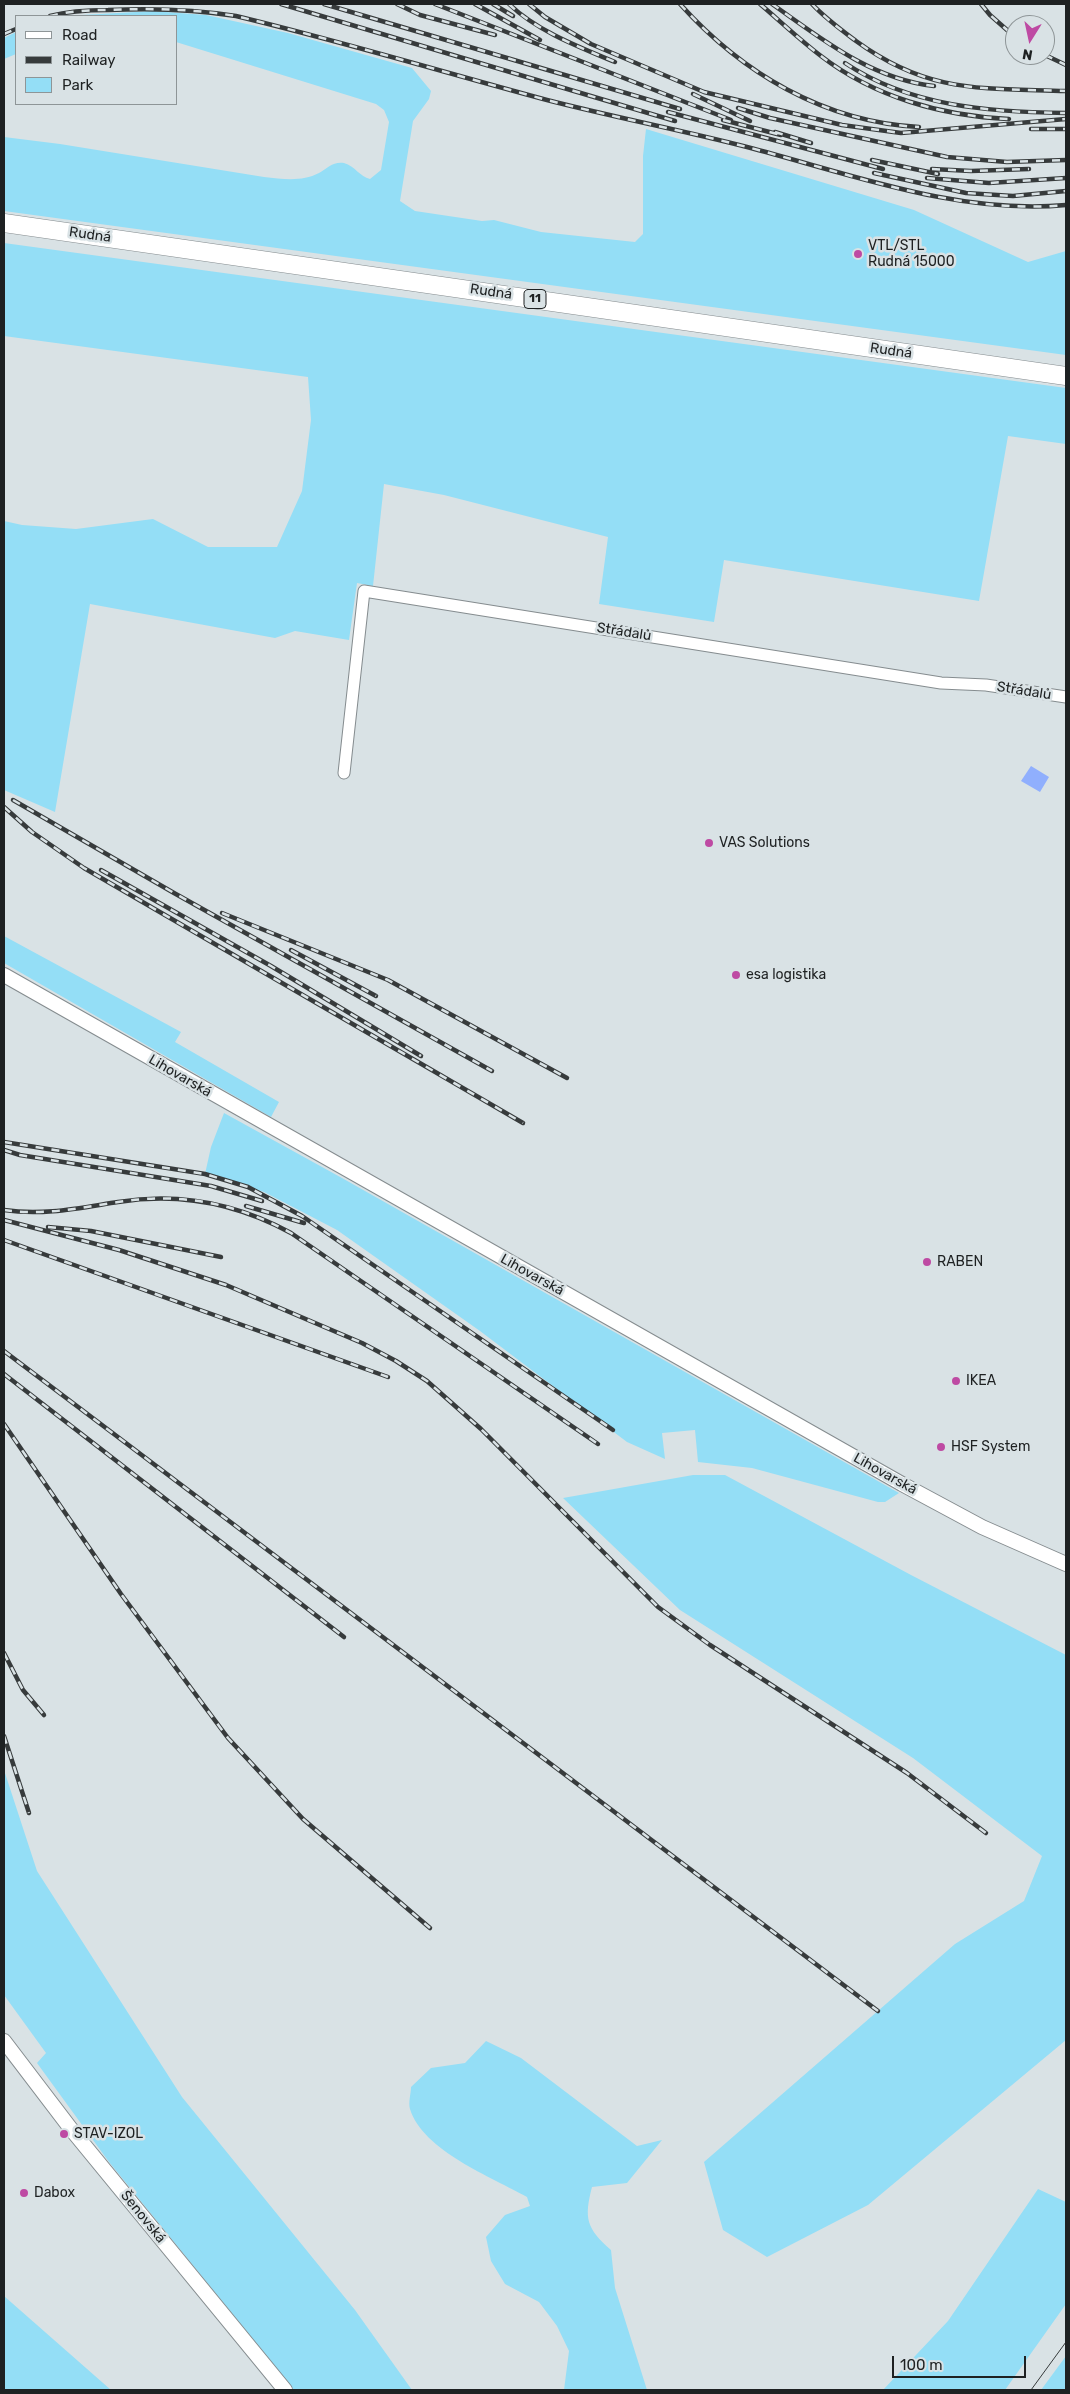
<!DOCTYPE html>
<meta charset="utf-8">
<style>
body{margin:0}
#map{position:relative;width:1070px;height:2394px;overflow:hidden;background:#d9e2e5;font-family:Rubik,sans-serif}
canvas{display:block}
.frame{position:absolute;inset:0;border:5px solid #1e2122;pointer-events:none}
.legend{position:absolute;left:15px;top:15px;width:162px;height:90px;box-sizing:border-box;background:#d9e2e5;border:1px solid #8e9597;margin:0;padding:6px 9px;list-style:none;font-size:15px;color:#1e2122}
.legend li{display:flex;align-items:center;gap:10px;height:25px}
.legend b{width:25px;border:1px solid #8e9597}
.north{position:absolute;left:1005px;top:15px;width:50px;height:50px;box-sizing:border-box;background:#d9e2e5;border:1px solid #8e9597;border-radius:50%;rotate:190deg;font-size:14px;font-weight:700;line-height:20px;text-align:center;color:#1e2122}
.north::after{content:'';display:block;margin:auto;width:18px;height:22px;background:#be4aa3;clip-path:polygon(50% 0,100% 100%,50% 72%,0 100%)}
.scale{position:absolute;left:892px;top:2356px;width:134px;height:22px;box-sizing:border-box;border:2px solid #1e2122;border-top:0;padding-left:6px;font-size:15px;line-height:18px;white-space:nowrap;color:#1e2122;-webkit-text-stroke:4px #d9e2e5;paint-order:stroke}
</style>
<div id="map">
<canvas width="1070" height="2394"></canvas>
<div class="frame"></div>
<ul class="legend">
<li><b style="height:6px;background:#fff"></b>Road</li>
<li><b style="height:6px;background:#373b3c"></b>Railway</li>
<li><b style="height:14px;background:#94def6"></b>Park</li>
</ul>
<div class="north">N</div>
<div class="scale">100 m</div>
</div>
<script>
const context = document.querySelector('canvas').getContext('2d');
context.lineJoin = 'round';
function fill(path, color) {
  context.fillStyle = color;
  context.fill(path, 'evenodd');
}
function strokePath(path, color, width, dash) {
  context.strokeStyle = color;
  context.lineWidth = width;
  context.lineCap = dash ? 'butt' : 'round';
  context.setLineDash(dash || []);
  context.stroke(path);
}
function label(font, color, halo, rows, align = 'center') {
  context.font = font + ' Rubik,sans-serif';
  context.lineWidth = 5;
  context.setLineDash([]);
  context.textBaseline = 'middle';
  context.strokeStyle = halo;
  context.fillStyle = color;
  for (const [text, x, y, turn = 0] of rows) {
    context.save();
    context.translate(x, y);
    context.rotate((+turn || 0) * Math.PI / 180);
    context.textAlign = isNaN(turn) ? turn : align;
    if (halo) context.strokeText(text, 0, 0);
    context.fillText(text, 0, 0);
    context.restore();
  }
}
fill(new Path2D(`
 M153,11L206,15L288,33L412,68L431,91L429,99L413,121L400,201L415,211L482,221L494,220L541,232L635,242L643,234V156L646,129L914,210L1028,262L1066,251V355L4,211V137L60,144L264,177C283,179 302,182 319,173C327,168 334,161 344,163C355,166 360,177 370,179L381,170L389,122L384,110L376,104L176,42V16H64Z
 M16,32V54L4,59V38Z
 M4,243L1066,388V444L1008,436L979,601L724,560L714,622L599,604L608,537L444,495L384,484L373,586L357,583L349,640L295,631L275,638L90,604L55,812L4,790V521L22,525L76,529L153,519L208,547H277L302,491L311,420L308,377L4,336Z
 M4,936L181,1032L175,1042L279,1102L271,1117L4,963Z
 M224,1113L342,1178L899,1493L885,1502H878L752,1468L698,1462L695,1430L662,1433L665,1459L627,1442L480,1331L337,1230L264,1192L205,1174L211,1147Z
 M693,1475H725L911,1575L1066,1655V2040L868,2205L767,2257L723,2230L704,2162L955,1944L1024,1901L1042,1856L913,1758L680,1610L563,1498Z
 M4,1770L37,1871L182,2097L355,2310L412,2390H294L109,2162L37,2063L46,2053L4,1995Z
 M486,2041L521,2058L637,2146L662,2140L627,2183L592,2187C584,2218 586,2228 611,2250L615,2288L647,2390H564L569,2351L557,2326L539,2302L505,2284L491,2261L486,2237L505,2215L530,2206L527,2197C492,2177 423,2151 410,2109C408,2103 411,2093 411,2087L431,2068L465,2063Z
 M1038,2189L1066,2202V2304L1005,2390H883L948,2321Z
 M4,2296L111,2390H4Z
 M1066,2356V2390H1041Z`), '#94def6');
fill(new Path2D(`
 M1031,766L1049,777L1040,792L1021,781Z`), '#90affd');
const minor = new Path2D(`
 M344,773L364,591L941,683L986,685L1066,697`);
const tertiary = new Path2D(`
 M4,975L902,1484L982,1527L1066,1564
 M4,2041L71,2129L285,2390`);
const primary = new Path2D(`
 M4,223L1066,376`);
strokePath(minor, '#858c8f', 13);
strokePath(tertiary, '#858c8f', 16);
strokePath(primary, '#858c8f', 19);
strokePath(minor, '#fff', 11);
strokePath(tertiary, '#fff', 14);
strokePath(primary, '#fff', 18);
strokePath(new Path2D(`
 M1031,2390L1066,2342`), '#373b3c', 1);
const rail = new Path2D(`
 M281,4L675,121
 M324,4L680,109
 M397,4L420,15L495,35
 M435,4L731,120
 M475,4L540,40
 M493,4L513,16
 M509,4C537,31 579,47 615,62
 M529,4L545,17L591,44L704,92L842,125L901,133L1066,119
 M680,4C742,73 824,122 919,127
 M760,4C780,21 800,40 821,56C874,97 942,116 1009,119
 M772,4C822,39 871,79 934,86
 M812,4C825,18 840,29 856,41C929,94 981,88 1066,91
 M981,4L990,15L1015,37
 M50,16C69,11 89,10 108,10C152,8 193,9 236,16C340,41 443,72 547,100C613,117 681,130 747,147C851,174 958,215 1066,205
 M4,34L16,29
 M1045,55L1066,65
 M845,63C911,107 990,112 1066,113
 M693,94L750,121
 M738,108L770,118L947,157L1007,162L1066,160
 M668,112L883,169
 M723,120L781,135
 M1031,129H1066
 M775,132L811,143
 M872,160L938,174
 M932,169L971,171L1029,169
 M874,173L966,193L1013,196L1066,191
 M927,178L989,183L1066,178
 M13,800L174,893L492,1071
 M4,807L32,832L84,868L523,1123
 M101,870L271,966L421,1056
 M222,913L388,980L567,1078
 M291,950L376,996
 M4,1142L205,1174L248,1187L302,1216L613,1430
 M4,1150L20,1155L211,1186L262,1201
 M246,1206L304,1223
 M4,1210C43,1216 79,1208 118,1202C180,1192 236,1203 291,1233L598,1444
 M4,1220L119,1250L226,1285L362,1343L396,1361L427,1381L481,1429L658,1607L710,1645L907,1773L986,1833
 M48,1227L91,1231L221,1257
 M4,1240L388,1377
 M4,1351L878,2011
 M4,1374L344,1637
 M4,1424L121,1594L228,1738L303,1819L430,1928
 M4,1653L23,1690L44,1715
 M4,1736L29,1813`);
strokePath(rail, '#373b3c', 4.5);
strokePath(rail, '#d9e2e5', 2.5, [8]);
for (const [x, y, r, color] of [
 [858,254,5,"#be4aa3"],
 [709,843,5,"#be4aa3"],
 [736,975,5,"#be4aa3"],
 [927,1262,5,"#be4aa3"],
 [956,1381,5,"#be4aa3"],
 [941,1447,5,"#be4aa3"],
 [64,2134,5,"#be4aa3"],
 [24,2193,5,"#be4aa3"]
]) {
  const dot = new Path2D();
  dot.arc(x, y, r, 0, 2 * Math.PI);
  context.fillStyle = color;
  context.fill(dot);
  strokePath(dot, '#d9e2e5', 2);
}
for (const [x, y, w] of [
 [535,299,22]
]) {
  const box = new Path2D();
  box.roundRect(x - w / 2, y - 9.5, w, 19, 4);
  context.fillStyle = '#d9e2e5';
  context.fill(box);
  strokePath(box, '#1e2122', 1);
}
label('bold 12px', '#1e2122', null, [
 ["11",535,299]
]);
label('14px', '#1e2122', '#d9e2e5', [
 ["Rudná",90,235,8],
 ["Rudná",491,292,8],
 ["Rudná",891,351,8],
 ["Střádalů",624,632,9],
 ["Střádalů",1024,691,9],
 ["Lihovarská",180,1076,30],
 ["Lihovarská",532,1275,29],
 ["Lihovarská",885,1474,29],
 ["Šenovská",143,2217,51]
]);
label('14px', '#1e2122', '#d9e2e5', [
 ["VTL/STL",868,246],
 ["Rudná 15000",868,262],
 ["VAS Solutions",719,843],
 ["esa logistika",746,975],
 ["RABEN",937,1262],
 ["IKEA",966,1381],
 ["HSF System",951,1447],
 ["STAV-IZOL",74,2134],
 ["Dabox",34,2193]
], 'left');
</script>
